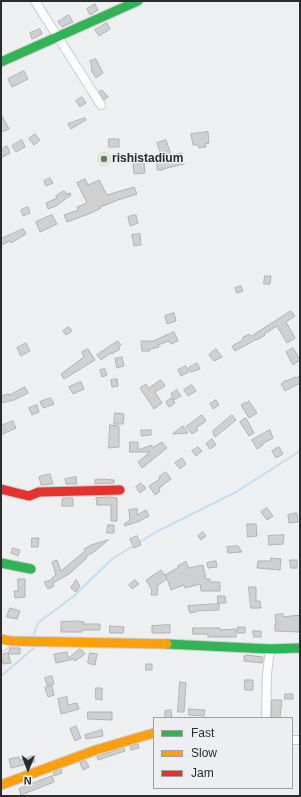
<!DOCTYPE html>
<style>
body{margin:0}
#map{position:relative;width:301px;height:797px;overflow:hidden;background:#edeff1;font-family:Arial,sans-serif}
canvas{display:block}
.frame{position:absolute;inset:0;border:2px solid #2b2b2d;pointer-events:none}
.legend{position:absolute;left:153px;top:717px;width:140px;height:72px;box-sizing:border-box;background:#eceef2;border:1px solid #9fa0a3;margin:0;padding:5px 7px;list-style:none;font-size:12px;color:#2b2b2d}
.legend li{display:flex;align-items:center;gap:8px;height:20px}
.legend b{width:20px;border:1px solid #9fa0a3}
.north{position:absolute;left:8px;top:749px;width:40px;height:40px;-webkit-text-stroke:3px #eceef2;paint-order:stroke;rotate:181deg;font-size:11px;font-weight:700;line-height:16px;text-align:center;color:#2b2b2d}
.north::after{content:'';display:block;margin:auto;width:14px;height:18px;background:#2b2b2d;clip-path:polygon(50% 0,100% 100%,50% 72%,0 100%)}
</style>
<div id="map">
<canvas width="301" height="797"></canvas>
<div class="frame"></div>
<ul class="legend">
<li><b style="height:5px;background:#30b455"></b>Fast</li>
<li><b style="height:5px;background:#ff9f0a"></b>Slow</li>
<li><b style="height:5px;background:#e5322d"></b>Jam</li>
</ul>
<div class="north">N</div>
</div>
<script>
const context = document.querySelector('canvas').getContext('2d');
context.lineJoin = 'round';
function fill(path, color) {
  context.fillStyle = color;
  context.fill(path, 'evenodd');
}
function strokePath(path, color, width, dash) {
  context.strokeStyle = color;
  context.lineWidth = width;
  context.lineCap = dash ? 'butt' : 'round';
  context.setLineDash(dash || []);
  context.stroke(path);
}
function label(font, color, halo, rows, align = 'center') {
  context.font = font + ' Arial,sans-serif';
  context.lineWidth = 3;
  context.setLineDash([]);
  context.textBaseline = 'middle';
  context.strokeStyle = halo;
  context.fillStyle = color;
  for (const [text, x, y, turn = 0] of rows) {
    context.save();
    context.translate(x, y);
    context.rotate((+turn || 0) * Math.PI / 180);
    context.textAlign = isNaN(turn) ? turn : align;
    if (halo) context.strokeText(text, 0, 0);
    context.fillText(text, 0, 0);
    context.restore();
  }
}
fill(new Path2D(`
 M97 159a7 7 0 1 1 14 0a7 7 0 1 1-14 0Z`), '#d8ebcd');
strokePath(new Path2D(`
 M138,543L158,531L236,492L300,451
 M33,637L38,623L75,595L112,559L135,545
 M1,676L34,648L33,645`), '#c2def3', 2);
const building = new Path2D(`
 M95,4L98,10L90,15L87,9Z
 M69,15L73,22L62,27L58,22Z
 M107,23L110,29L99,36L95,30Z
 M40,29L42,34L32,39L30,33Z
 M96,59L103,73L96,78L91,70L92,69L90,61Z
 M24,71L28,79L12,87L8,79Z
 M102,90L108,97L104,100L99,92Z
 M82,97L86,103L80,107L76,101Z
 M1,114L9,129L1,132Z
 M85,118L86,120L71,129L68,124Z
 M208,132L209,143L205,144L206,147L199,148L198,145H193L191,134Z
 M35,134L40,140L34,145L29,139Z
 M109,139H119V147H109Z
 M22,140L25,147L16,152L12,146Z
 M166,140L171,155L182,153L184,164L163,169V170H157V158H162L157,143Z
 M7,146L10,153L1,158V150Z
 M144,163L145,173L134,174L133,164Z
 M50,178L53,183L46,186L44,181Z
 M85,179L88,185L99,180L107,195L134,187L137,194L118,200L100,207L101,208L91,213L67,222L64,215L78,210L77,207L87,203L77,183Z
 M64,191L67,194L70,193L71,195L56,206L48,209L46,203L57,198L56,196Z
 M28,207L30,213L23,216L21,210Z
 M52,215L57,224L40,232L36,222Z
 M136,215L138,223L130,226L128,217Z
 M23,229L26,234L11,243L10,241L1,245V239Z
 M140,234L141,245L134,246L132,235Z
 M265,276H271L270,284H264Z
 M241,286L243,291L237,293L235,288Z
 M291,311L295,316L286,322L295,338L287,343L277,326L264,334L265,335L257,340V339L235,351L232,346L243,340L242,338L249,334L251,336Z
 M174,313L176,321L167,324L165,316Z
 M69,327L72,331L66,335L63,331Z
 M174,332L178,341L171,344L169,341L158,345L159,347L150,349V351H142L141,341H153Z
 M118,341L121,345L118,347L120,349L112,354L111,353L101,360L97,355Z
 M26,343L30,351L21,356L17,348Z
 M293,348L300,360L293,365L286,352Z
 M88,349L95,360L64,379L61,374L84,357L82,352Z
 M216,349L222,357L214,361L209,355Z
 M122,357L124,366L117,368L115,359Z
 M197,363L200,369L191,372L189,368Z
 M186,366L189,372L181,376L178,370Z
 M105,369L107,375L102,377L100,370Z
 M300,376V383L285,391L281,384L286,380L287,381L295,377L296,378Z
 M117,379L118,386L112,387L111,380Z
 M161,380L165,386L155,392L162,403L154,409L140,388L146,384L148,388Z
 M81,382L84,389L73,394L69,387Z
 M192,385L196,391L188,396L184,390Z
 M25,387L28,393L14,400L1,403V396L9,394V395Z
 M177,390L181,396L174,400L171,394Z
 M51,398L54,404L43,408L40,402Z
 M172,398L175,403L169,407L166,402Z
 M216,400L219,405L213,409L210,404Z
 M249,401L257,413L249,418L241,405L246,402L247,403Z
 M37,405L39,412L32,415L29,408Z
 M115,413L124,414L123,424H114Z
 M202,415L206,421L196,428L198,430L192,434L186,427Z
 M232,415L236,420L215,437L213,433V431Z
 M246,418L254,433L249,436L240,422Z
 M13,421L16,428L1,435V426Z
 M110,425L119,426V447L109,448Z
 M183,426L188,433L173,434Z
 M141,430H151V435L142,436Z
 M270,430L273,438L262,444L263,445L257,449L252,440Z
 M212,439L216,445L210,449L206,444Z
 M130,442H138V450L152,445V448L162,442L167,448L142,468L138,462L150,452H130Z
 M198,447L202,451L196,456L192,451Z
 M279,447L283,454L276,458L272,451Z
 M182,458L186,464L180,469L175,463Z
 M166,472L171,479L159,488L160,491L155,495L149,486L160,479L159,477Z
 M50,474L53,484L41,485L39,477Z
 M76,477L77,484H66L65,479Z
 M102,479L114,480V483L95,484V480Z
 M141,483L146,488L140,493L136,487Z
 M111,497L117,498V521H111V505H97L96,498Z
 M63,498H73V506H62Z
 M267,508L273,516L267,520L261,512Z
 M137,509V515L146,510L149,516L140,521L125,526L124,524L130,520L129,510Z
 M297,513L298,522L289,523L288,515Z
 M247,524H256L257,536L248,537Z
 M108,525H114V533H107Z
 M203,532L206,536L201,540L198,536Z
 M284,535L283,544L269,545L268,536Z
 M137,536L141,545L134,548L130,539Z
 M32,538H39L38,547H32Z
 M108,540L94,552L86,556L87,558L69,574L53,583L54,586L48,589L44,582L51,580L52,578L56,575L52,562L57,560L61,571L85,551L84,549L91,545Z
 M238,546L242,552L228,553L227,547Z
 M13,548L20,550L18,556L11,553Z
 M271,558L281,559L280,570L257,568L258,561H271Z
 M290,560H297V568H291Z
 M216,561L217,567L208,568L207,563Z
 M186,562L189,568L203,565L206,579H210V582H220V591H201L200,584L185,588L184,585L171,590L167,579L158,585L157,595H151L152,590L146,580L161,570L167,578L165,575L179,567L178,566Z
 M18,579H25V597L15,598L14,591H18Z
 M76,580L80,586L76,592L71,588Z
 M135,580L139,584L132,589L129,585Z
 M249,587H256V601H260L261,608H251Z
 M218,596H225L226,603H218Z
 M219,604V610L196,611V612L190,613V611H189L188,606Z
 M10,608L20,611L17,619L7,617Z
 M283,614V617L300,615V632L275,631V624H276L275,615Z
 M77,621L84,622L83,624H100V630H82V632H61V622Z
 M170,625V633H152V626Z
 M110,626L124,627L123,633H110Z
 M238,627H245V633H238Z
 M193,628H220V630L236,629V637H208V634H193Z
 M253,631H261V637H254Z
 M10,648H20V654H9Z
 M80,649L82,650L85,654L75,661L74,659L56,663L54,654L67,652L68,658Z
 M8,653L11,663L3,664L1,655Z
 M90,653L97,654L95,665L88,663Z
 M246,655L263,657L262,663L244,661V656H246Z
 M146,664H152V670H146Z
 M52,676L54,684L47,686L45,678Z
 M245,680H253V690H245Z
 M180,682L186,683L184,712H178Z
 M52,686L54,695L48,697L45,688Z
 M96,688H102V700L96,699Z
 M285,694H293V699H285Z
 M67,697L68,705L77,703L79,709L61,714L58,699Z
 M272,700H282L280,718H272Z
 M189,709L205,710L204,716L189,715Z
 M171,710L172,718H165V711Z
 M88,712H112V720L88,719Z
 M76,726L81,738L75,741L70,729Z
 M102,730L103,736L86,739L85,735Z
 M138,744L139,748L131,750L130,747Z
 M124,748L125,751L98,760L97,757Z
 M33,756L35,762L11,768L9,759L19,757L20,760Z
 M86,761L89,767L83,770L80,763Z
 M61,769L62,773L54,776L53,773Z
 M52,776L54,782L21,795L19,789Z`);
fill(building, '#d0d0d1');
strokePath(building, '#b2b2b3', 1);
const street = new Path2D(`
 M35,1L101,105
 M1,647L10,641
 M266,718L267,674L270,649
 M292,740H300`);
const fast = new Path2D(`
 M1,62L138,1
 M1,563L31,569
 M167,644L270,649L300,648`);
const slow = new Path2D(`
 M1,639L10,641L167,644
 M1,785L96,750L154,733`);
const jam = new Path2D(`
 M1,489L29,496L39,492L120,490`);
strokePath(street, '#cbcccd', 10);
strokePath(fast, '#cbcccd', 11);
strokePath(slow, '#cbcccd', 11);
strokePath(jam, '#cbcccd', 11);
strokePath(street, '#fcfdfd', 8);
strokePath(fast, '#30b455', 9);
strokePath(slow, '#ff9f0a', 9);
strokePath(jam, '#e5322d', 9);
for (const [x, y, r, color] of [
 [104,159,4,"#6f7072"]
]) {
  const dot = new Path2D();
  dot.arc(x, y, r, 0, 2 * Math.PI);
  context.fillStyle = color;
  context.fill(dot);
  strokePath(dot, '#eceef2', 1.5);
}
label('bold 12px', '#2b2b2d', '#eceef2', [
 ["rishistadium",112,159]
], 'left');
</script>
